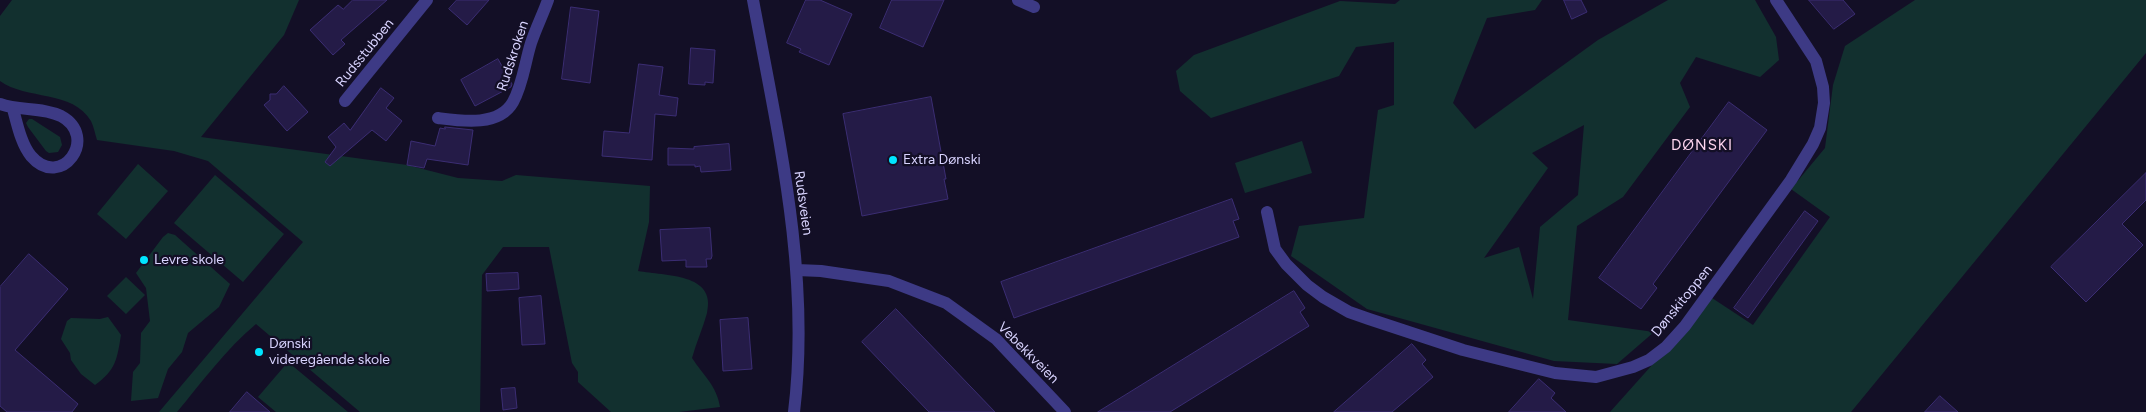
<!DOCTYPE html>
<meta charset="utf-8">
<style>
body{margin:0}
canvas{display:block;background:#130f26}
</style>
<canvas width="2146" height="412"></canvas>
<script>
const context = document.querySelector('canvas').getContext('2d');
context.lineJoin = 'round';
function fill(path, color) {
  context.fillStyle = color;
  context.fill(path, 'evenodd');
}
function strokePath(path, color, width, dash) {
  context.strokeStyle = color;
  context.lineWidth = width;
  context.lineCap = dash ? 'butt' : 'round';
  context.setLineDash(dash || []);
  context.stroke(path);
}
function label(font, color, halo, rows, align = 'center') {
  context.font = font + ' Figtree,sans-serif';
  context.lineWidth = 4.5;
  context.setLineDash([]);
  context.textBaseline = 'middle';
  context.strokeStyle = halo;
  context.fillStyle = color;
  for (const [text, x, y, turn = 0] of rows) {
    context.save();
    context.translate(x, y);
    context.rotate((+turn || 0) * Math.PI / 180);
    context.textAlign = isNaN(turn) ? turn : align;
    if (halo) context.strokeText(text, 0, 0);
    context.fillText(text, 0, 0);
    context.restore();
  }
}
fill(new Path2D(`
 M12,0H299L284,35L201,137L407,165L458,178L502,181L516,175L650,186L649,222L638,271C665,276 717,273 707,313C703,328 696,343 692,358C703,375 717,386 720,407L679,412H611L578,382V372L572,363L549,247H503L482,275L480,412H360L256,324C226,349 202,382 177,412H159L303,242L208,161L174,151L97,140C95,134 94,127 91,121C73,90 26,100 0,81V16Z
 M1400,0H1542L1535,10L1487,18L1453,103L1475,129L1598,40L1668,0H1755L1776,37L1779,60L1760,77L1696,57L1680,83L1690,107L1623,197L1577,226L1568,320L1654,332L1617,364L1554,361L1367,309L1291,256L1299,226L1364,218L1378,110L1394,105V42L1356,47L1339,76L1211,118L1180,91L1176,71L1194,55L1340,1L1395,4ZM1584,125L1578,195L1540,227L1533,299L1519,247L1484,258L1548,168L1532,153Z
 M1915,0H2146V53L1851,412H1610L1712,298L1753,325L1830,217L1791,189L1825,148L1833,85L1845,46Z
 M29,119H32L60,137L62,145L58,152L49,153L46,151L28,127L26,123Z
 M1302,141L1312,173L1245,193L1235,163Z
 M138,164L168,191L126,239L97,214Z
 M215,175L284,234L243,282L174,223Z
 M168,233L175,235L230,284L219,307L188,333L182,352L168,369L158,398L131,401L133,372L140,363L141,333L150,321L146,288L136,273L163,237Z
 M126,277L145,295L126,314L107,296Z
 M108,317L121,335C117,359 116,370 95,385L81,374L71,360L70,353L61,339L67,321L71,318L100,319Z
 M288,362L348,412H276L258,397Z`), '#12302f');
const building = new Path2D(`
 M353,0H387L341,40L345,44L333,55L310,30L338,5L343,9Z
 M457,0H489L467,25L449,9Z
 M806,0H820L852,14L829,65L799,52L801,49L787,43Z
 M892,0H944L923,47L880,28Z
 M1564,0H1581L1587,12L1572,19Z
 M1809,0H1843L1855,14L1834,29Z
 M571,7L599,11L590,83L562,79Z
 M691,48L715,50L713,83L705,82V85L689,84Z
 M498,59L512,84L511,87L475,106L461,80Z
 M639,64L663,67L659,95L678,98L676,116L655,114L652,160L602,156L604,131L629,133Z
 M284,86L308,112L287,131L264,105L270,100V94H276Z
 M381,88L394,98L386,108L402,121L386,141L372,130L330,166L325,162L336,147L328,137L344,123L350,130Z
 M931,97L946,179H944L948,199L862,216L843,114Z
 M1729,102L1767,130L1653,284L1657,288L1641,309L1599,278Z
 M445,127L473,130L468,165L427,159L424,168L407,165L411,141L435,146L440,128L445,129Z
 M729,144L731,170L701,172L700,166L695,167V165H668V148L694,149V147Z
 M2146,173V200L2122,224L2143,245L2086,302L2051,267Z
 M1232,199L1239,219L1233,221L1239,237L1014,318L1001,282Z
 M1805,211L1818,221L1748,318L1734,308Z
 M710,228L712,256L711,259H706L707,267H686V260L662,261L660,230Z
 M29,254L68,289L15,350L78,404L72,412H7L0,406V287Z
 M518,273L519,289L487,291L486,274Z
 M1294,291L1305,308L1300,312L1309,326L1170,412H1098Z
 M541,296L545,344L522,345L519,298Z
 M896,309L995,412H929L862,342Z
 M748,318L752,369L723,371L720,320Z
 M1412,344L1426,360L1422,364L1433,377L1392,412H1334Z
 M1539,379L1555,393L1551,398L1566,412H1509Z
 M515,388L517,408L503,410L501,389Z
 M247,392L270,412H230Z
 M1940,396L1958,412H1925Z`);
fill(building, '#241b47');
strokePath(building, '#3b2d73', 1);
strokePath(new Path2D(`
 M753,0C778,135 811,274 794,412
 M1018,0L1034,7
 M345,101L427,0
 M0,104C19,111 42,107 61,116C100,137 61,191 31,156C21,144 17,123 13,109
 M438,118C461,121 499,127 513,102C523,84 525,62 531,43C536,28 543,14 548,0
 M1267,212L1275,249L1286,264L1307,285L1323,297L1349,312L1369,319L1463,350L1555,373L1596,377L1633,367L1649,360L1666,347L1685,326L1791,180L1813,144L1820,128L1824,103L1823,87L1816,61L1776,0
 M797,270L821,271L889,281L946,303L996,339L1065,412`), '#3d3a85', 12);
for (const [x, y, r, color] of [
 [893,160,5,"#00e5ff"],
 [144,260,5,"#00e5ff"],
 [259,352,5,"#00e5ff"]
]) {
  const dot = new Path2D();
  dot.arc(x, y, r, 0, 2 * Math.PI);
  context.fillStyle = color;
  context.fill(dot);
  strokePath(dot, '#130f26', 2);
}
label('14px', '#d9d4ff', '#130f26', [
 ["Rudsstubben",365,53,-51],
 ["Rudskroken",513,56,-72],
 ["Rudsveien",803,203,82],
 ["Dønskitoppen",1682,301,-51],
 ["Vebekkveien",1028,353,45]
]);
label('14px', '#d9d4ff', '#130f26', [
 ["Extra Dønski",903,160],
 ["Levre skole",154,260],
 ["Dønski",269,344],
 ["videregående skole",269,360]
], 'left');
context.letterSpacing = '1px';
label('15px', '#ffd6f0', '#130f26', [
 ["DØNSKI",1702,146]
]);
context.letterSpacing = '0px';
</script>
